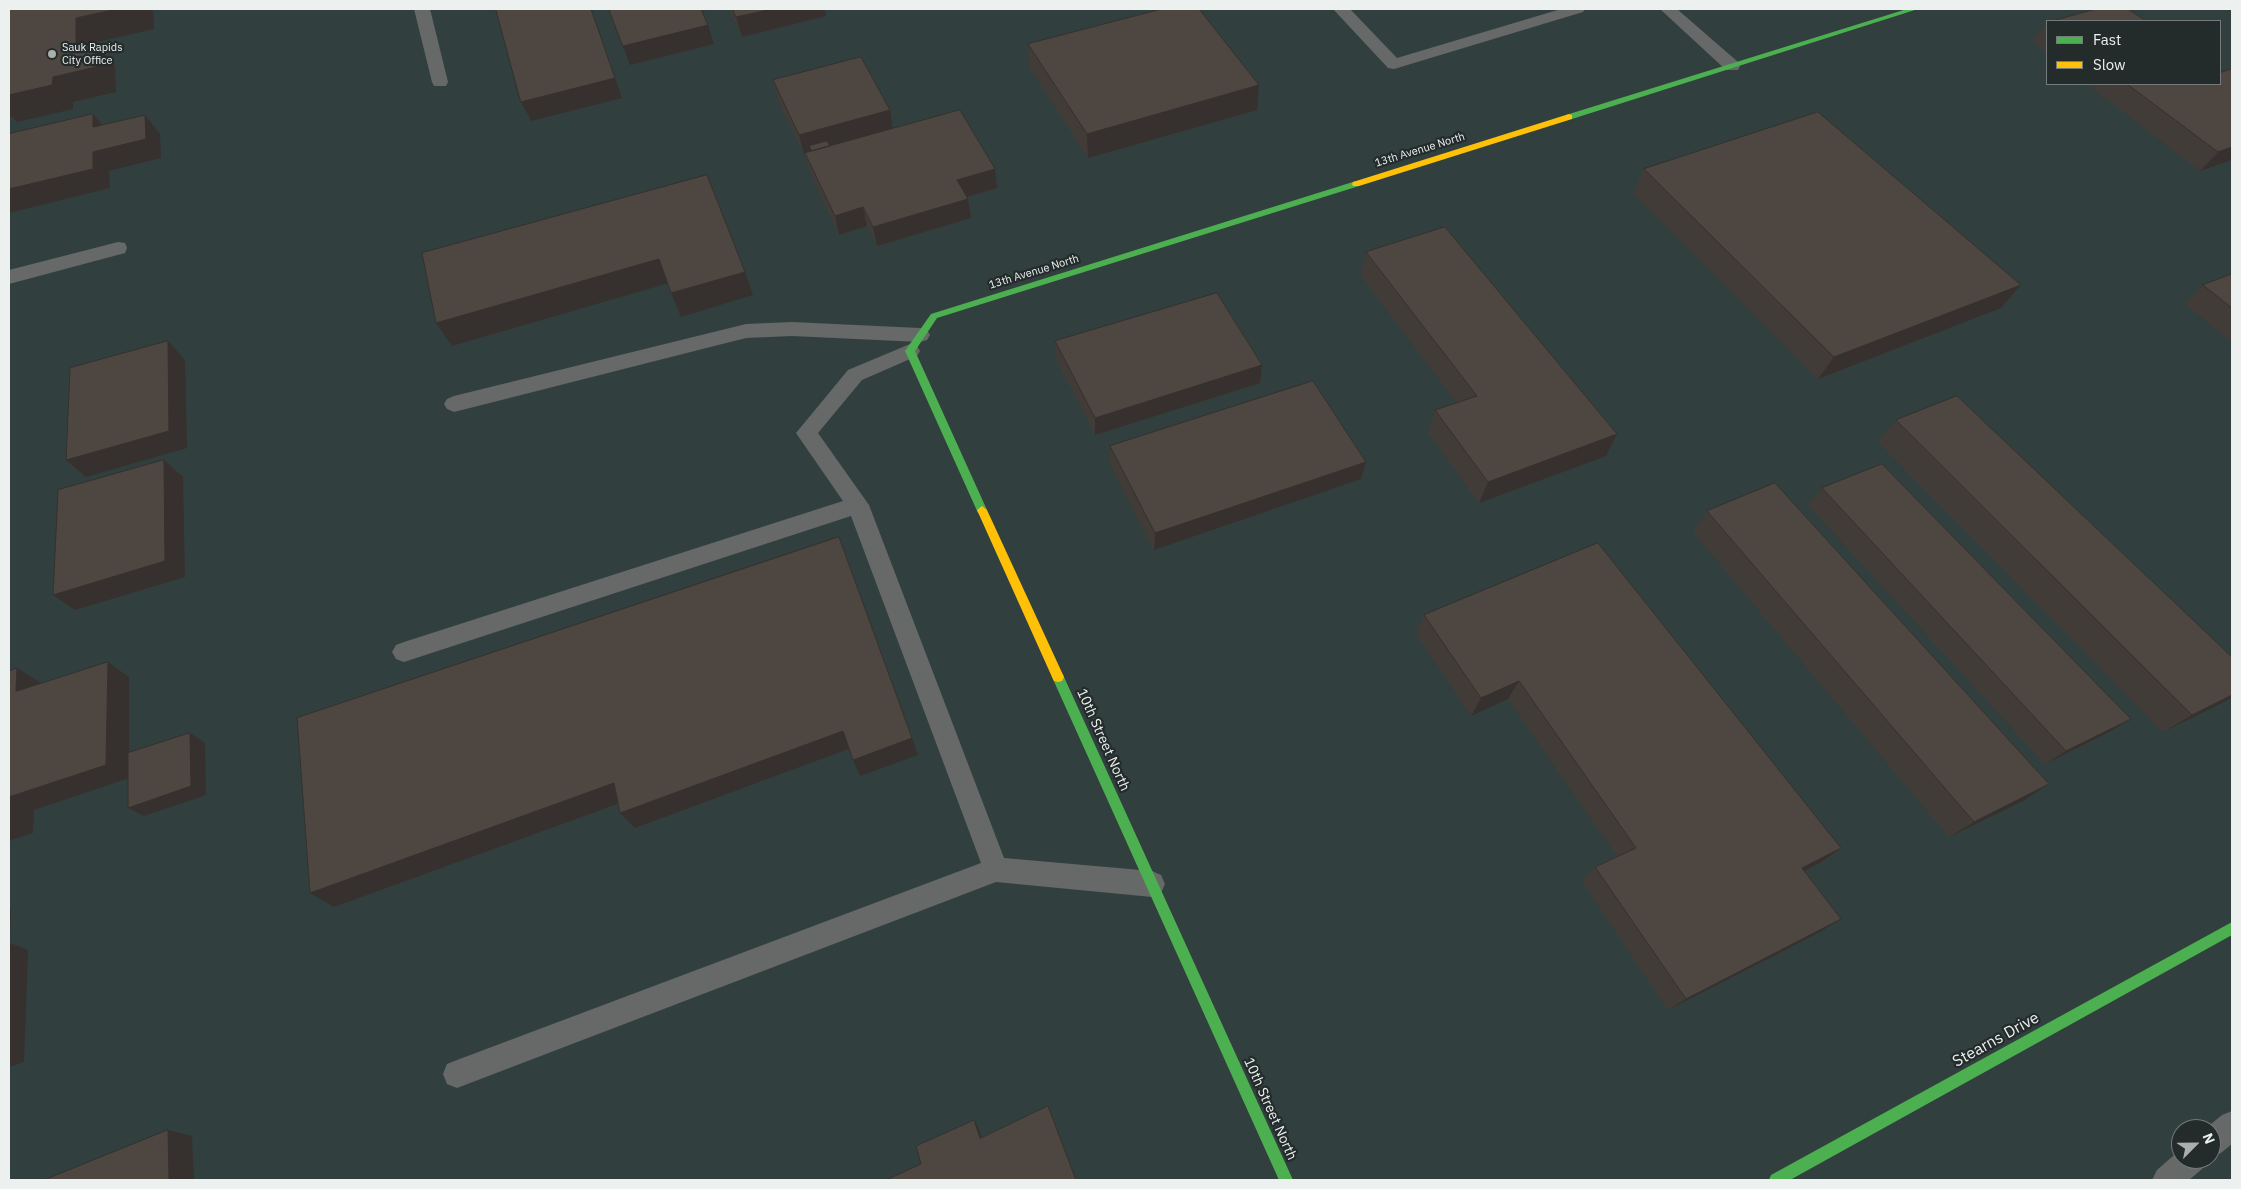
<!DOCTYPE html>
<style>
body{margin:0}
#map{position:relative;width:2241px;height:1189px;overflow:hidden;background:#303434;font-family:"IBM Plex Sans",sans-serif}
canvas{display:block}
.frame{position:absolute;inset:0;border:10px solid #ecf1f0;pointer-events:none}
.legend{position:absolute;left:2046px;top:20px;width:175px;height:65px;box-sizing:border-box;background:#242c2b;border:1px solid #747b7a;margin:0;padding:6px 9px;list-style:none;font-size:15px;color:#ecf1f0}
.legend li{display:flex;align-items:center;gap:10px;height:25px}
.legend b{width:25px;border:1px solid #747b7a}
.north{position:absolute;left:2171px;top:1119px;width:50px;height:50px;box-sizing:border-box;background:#242c2b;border:1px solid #747b7a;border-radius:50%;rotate:67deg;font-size:14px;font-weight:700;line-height:20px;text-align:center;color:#ecf1f0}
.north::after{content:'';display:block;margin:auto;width:18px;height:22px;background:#aaafae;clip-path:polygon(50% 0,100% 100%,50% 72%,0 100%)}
</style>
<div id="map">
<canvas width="2241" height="1189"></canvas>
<div class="frame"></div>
<ul class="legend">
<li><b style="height:6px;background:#4caf50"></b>Fast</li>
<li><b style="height:6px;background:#ffc107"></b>Slow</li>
</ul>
<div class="north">N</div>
</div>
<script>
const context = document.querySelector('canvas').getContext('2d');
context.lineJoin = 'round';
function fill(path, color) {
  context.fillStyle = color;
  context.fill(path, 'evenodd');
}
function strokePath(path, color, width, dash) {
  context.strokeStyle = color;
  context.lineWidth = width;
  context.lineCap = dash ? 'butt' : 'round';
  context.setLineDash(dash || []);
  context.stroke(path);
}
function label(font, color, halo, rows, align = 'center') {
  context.font = font + ' "IBM Plex Sans",sans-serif';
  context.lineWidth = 4.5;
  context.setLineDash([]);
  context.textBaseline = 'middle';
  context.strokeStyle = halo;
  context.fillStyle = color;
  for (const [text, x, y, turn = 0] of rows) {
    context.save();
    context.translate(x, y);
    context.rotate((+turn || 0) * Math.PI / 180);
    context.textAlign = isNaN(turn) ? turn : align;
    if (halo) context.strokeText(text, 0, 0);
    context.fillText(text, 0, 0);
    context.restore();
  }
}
fill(new Path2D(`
 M9,9H2232V1180H9ZM2047,21H2220V84H2047ZM2181,1129H2211V1159H2181Z`), '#31403e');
fill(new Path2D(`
 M414,9H430L448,82L446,86H434L432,82Z
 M1333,9H1350L1397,58L1561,9H1585L1583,12L1394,69L1388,68Z
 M1660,9H1677L1738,62L1740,66L1738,70H1726Z
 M118,242L125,243L127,248L125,253L9,284V270Z
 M792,322L920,328L927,330L930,335L927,340L920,342L792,336L746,338L454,412L447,409L444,404L447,399L454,396L746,324Z
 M910,344L917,346L920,351L917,356L862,380L818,433L869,505L1004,858L1152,871L1161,875L1165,884L1161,893L1152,897L996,882L457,1088L447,1084L443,1074L447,1064L457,1060L981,863L851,516L404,662L396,659L392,652L396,645L404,642L843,501L796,433L848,370Z
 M2232,1111V1144L2221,1153L2211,1157V1129H2205L2222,1115Z
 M2181,1149V1159H2207L2202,1169L2189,1180H2152L2157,1170Z`), '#666968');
fill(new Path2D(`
 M1907,9H1918L1572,119H1566L1565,117L1566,115Z
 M1356,181L1359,182V186L937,318L915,351L987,510L982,514L978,513L905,351L931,314Z
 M1058,672L1062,673L1064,677L1293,1180H1279L1052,677L1054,673Z
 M2232,922V935L1790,1180H1769L1771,1175Z`), '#4caf50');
fill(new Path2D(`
 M1569,114L1572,115V119L1359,186H1353L1352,184L1353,182Z
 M982,506L987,510L1064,677L1062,681L1058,682L1054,681L1052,677L977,510Z`), '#ffc107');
fill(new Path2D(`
 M729,9H825L826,16L742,37Z
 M2046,23H2047V53L2033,42Z
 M1028,44L1259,85L1257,110L1088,158L1030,68Z
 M773,80L890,110L893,129L997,188L967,197L968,199L971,218L877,246L867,226L839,235L810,172L805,154H804L778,100Z
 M2087,84H2220L2232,160L2200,171Z
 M1644,169L2021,285L2001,308L1818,379L1633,193Z
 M1366,252L1606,456L1479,503L1428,432L1435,410L1457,403L1361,276Z
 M2232,274V342L2185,304L2203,285Z
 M1055,341L1262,365L1260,383L1095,435L1056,359Z
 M1896,420L2228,700L2163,732L1878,442Z
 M1110,446L1366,462L1361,479L1154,550L1110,464Z
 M1822,488L2131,719L2109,732L2045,764L1808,505Z
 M1707,511L2023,801L1949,837L1693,532Z
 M1424,615L1841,848L1820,863L1804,871L1820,932L1668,1010L1582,881L1595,867L1617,856L1508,699L1471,716L1416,634Z`), '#423c38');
fill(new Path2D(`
 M117,9H153L154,29L97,42L115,66L116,92L73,102V109L17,122L11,116L9,117V95L53,77L76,46V18Z
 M591,9L622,98L531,121L521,102Z
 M772,9H825L826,16L742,37L736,17Z
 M708,25L714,44L630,65L623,46Z
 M1259,85L1257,110L1088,158L1087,134Z
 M890,110L893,129L812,152L809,146L811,152L804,154L799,135Z
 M93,114L109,133L93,127Z
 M145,115L160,134L161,158L109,171L110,188L9,213V189L93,152Z
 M2232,147V160L2200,171L2218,152Z
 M995,169L997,188L960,199L957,180Z
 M968,199L971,218L877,246L873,227Z
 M863,207L867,226L839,235L835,216Z
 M659,259L669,283L452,346L436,323Z
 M745,272L753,295L681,317L671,293Z
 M2021,285L2001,308L1818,379L1834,357Z
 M168,341L185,360L187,448L86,477L66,460Z
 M1262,365L1260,383L1095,435V418Z
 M1617,434L1606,456L1479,503L1488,482Z
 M164,460L183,477L185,577L75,610L53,595Z
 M1366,462L1361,479L1154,550L1155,533Z
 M108,662L129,677V778L34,810L33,833L9,841V797Z
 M17,668L41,683L40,706L16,691Z
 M1519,681L1508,699L1471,716L1481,698Z
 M2232,695V697L2228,700L2163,732L2192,715Z
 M2131,719L2109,732L2045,764L2066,751Z
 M843,731L851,748L635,828L620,813Z
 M190,733L205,743L206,795L144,816L128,808Z
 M912,738L918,755L860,776L853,760Z
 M614,783L628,800L334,907L310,893Z
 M2049,784L2023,801L1949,837L1974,822Z
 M1841,848L1820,863L1782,882L1802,868Z
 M9,908L11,909L10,943L28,950L24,1062L9,1067Z
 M1841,919L1820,932L1668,1010L1686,999Z
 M974,1120L978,1127L984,1145L980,1138Z
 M168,1130L192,1136L194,1180H169Z`), '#36312e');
const building = new Path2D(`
 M9,9H117L76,18V46L96,41V67L53,77L52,85L9,95Z
 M496,9H591L615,78L521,102Z
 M609,9H701L708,25L623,46Z
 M733,9H772L736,17Z
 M1162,9H1199L1259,85L1087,134L1028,44Z
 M2096,9H2128L2146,21H2052Z
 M861,57L890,110L799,135L773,80Z
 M2232,69V147L2218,152L2127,84H2220V73Z
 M960,110L995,169L957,180L968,199L873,227L863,207L835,216L805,153Z
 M1818,112L2021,285L1834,357L1644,169Z
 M93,114V127L145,115L146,139L93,152V169L9,189V134Z
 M827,141L830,146L812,151L809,146Z
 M707,175L745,272L671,293L659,259L436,323L422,253Z
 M1445,227L1617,434L1488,482L1435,410L1477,396L1366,252Z
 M2232,274V308L2203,285Z
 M1217,293L1262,365L1095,418L1055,341Z
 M168,341L169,431L66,460L70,368Z
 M1313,381L1366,462L1155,533L1110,446Z
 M1957,396L2232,657V695L2192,715L1896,420Z
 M164,460L165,561L53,595L58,490Z
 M1882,464L2131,719L2066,751L1822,488Z
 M1775,483L2049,784L1974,822L1707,511Z
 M839,537L912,738L853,760L843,731L620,813L614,783L310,893L297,718Z
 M1598,543L1841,848L1802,868L1841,919L1686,999L1595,867L1636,848L1519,681L1481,698L1424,615Z
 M108,662L106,765L9,797V806V671L17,668L16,691Z
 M190,733L191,786L128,808V753Z
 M1048,1106L1076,1180H886L921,1164L916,1146L974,1120L980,1138Z
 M168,1130L169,1180H47V1179Z`);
fill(building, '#4d4641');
strokePath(building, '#36312e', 1);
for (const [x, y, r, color] of [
 [52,54,5,"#aaafae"]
]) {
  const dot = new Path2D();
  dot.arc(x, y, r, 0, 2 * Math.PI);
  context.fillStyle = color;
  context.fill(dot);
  strokePath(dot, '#242c2b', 2);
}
label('11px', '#ecf1f0', '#242c2b', [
 ["Sauk Rapids",62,48],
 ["City Office",62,61]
], 'left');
label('11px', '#ecf1f0', '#242c2b', [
 ["13th Avenue North",1420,150,-17],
 ["13th Avenue North",1034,272,-17]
]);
label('14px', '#ecf1f0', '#242c2b', [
 ["10th Street North",1103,740,66],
 ["10th Street North",1270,1109,66]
]);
label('16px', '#ecf1f0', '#242c2b', [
 ["Stearns Drive",1996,1040,-29]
]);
</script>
